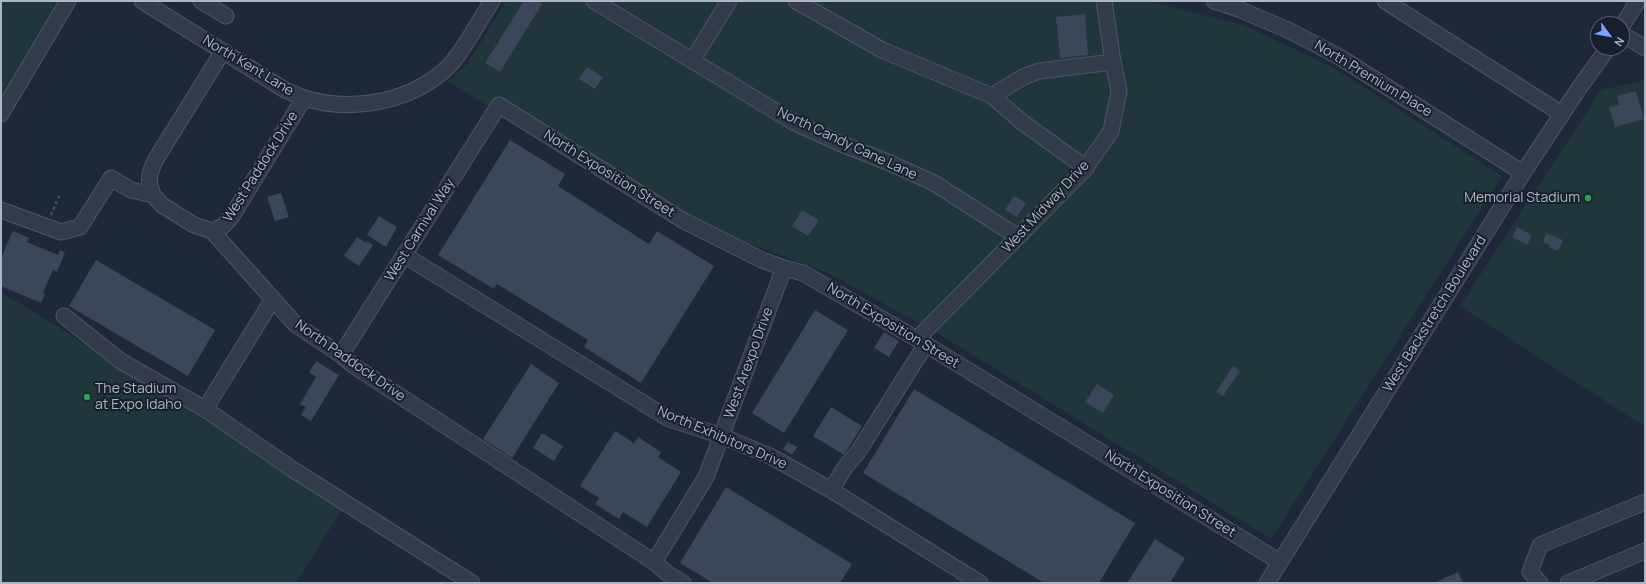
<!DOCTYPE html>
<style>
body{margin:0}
#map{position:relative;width:1646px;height:584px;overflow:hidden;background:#1f2839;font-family:Manrope,sans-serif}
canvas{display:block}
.frame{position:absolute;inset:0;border:2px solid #adb5c6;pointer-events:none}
.north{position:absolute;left:1590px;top:16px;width:40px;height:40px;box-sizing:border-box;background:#18202e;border:1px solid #545c6b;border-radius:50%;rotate:122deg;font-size:11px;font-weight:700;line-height:16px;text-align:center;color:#adb5c6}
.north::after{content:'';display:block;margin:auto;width:14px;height:18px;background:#7aa3fe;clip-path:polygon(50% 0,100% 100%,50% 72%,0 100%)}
</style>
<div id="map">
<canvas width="1646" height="584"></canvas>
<div class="frame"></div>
<div class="north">N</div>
</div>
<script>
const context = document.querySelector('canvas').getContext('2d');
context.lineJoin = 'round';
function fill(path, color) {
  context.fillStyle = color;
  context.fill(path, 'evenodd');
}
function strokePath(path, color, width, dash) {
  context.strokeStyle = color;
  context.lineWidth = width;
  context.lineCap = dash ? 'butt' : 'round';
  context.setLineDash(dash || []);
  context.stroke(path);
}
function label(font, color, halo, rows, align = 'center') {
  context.font = font + ' Manrope,sans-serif';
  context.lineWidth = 4;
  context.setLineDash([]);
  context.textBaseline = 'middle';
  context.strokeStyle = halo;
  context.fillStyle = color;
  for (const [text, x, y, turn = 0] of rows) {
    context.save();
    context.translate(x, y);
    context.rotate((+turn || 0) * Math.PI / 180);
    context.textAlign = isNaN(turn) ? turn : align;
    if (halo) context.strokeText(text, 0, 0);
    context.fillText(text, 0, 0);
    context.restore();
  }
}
fill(new Path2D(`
 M1,1H69L1,118Z
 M506,1H1148L1246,26L1332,67L1502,176L1271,539L942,336L828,273L650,207L448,81L468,63Z
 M1645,80V427L1460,306L1601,90Z
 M1,292L346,503L296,583H1Z`), '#21363a');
fill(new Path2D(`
 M524,1H538L542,4L500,72L485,63Z
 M1085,14L1088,55L1060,58L1056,17Z
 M587,67L603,77L595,89L579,79Z
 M1636,91L1644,119L1615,127L1609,107L1619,105L1617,96Z
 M510,140L565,174L558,186L649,244L657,231L714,266L641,383L584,347L588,340L497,284L494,289L438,255Z
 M281,193L289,217L275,221L267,197Z
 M1014,196L1026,203L1017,217L1005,210Z
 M802,210L819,220L808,236L792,226Z
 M379,216L397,227L386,247L367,235Z
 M1517,227L1532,235L1527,245L1512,237Z
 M13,231L29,238L27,242L58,255L60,250L65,253L57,272L53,270L43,293L45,294L41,303L1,286V258Z
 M1546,233L1563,240L1558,251L1549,247L1550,245L1543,242Z
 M357,237L366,243L367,241L373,245L359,266L344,256Z
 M96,260L215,330L188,376L69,306Z
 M815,310L848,330L784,433L752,413Z
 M884,332L899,341L889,357L874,348Z
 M316,361L339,375L311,421L301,415L306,407L300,404L316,377L309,372Z
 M531,364L559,383L512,458L483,439Z
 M1233,366L1240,371L1223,396L1216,392Z
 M1097,384L1114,395L1103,413L1085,402Z
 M914,389L1135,523L1099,583H1044L863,473Z
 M831,407L862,426L844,455L813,436Z
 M615,431L634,443L638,437L661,452L658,457L681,472L647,527L623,512L619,519L595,504L599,498L580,486Z
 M542,433L563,446L554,461L533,448Z
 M788,442L797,447L792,455L783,449Z
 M726,487L852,564L840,583H713L680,563Z
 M1155,539L1185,558L1170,583H1127Z
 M1458,572L1463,583H1434Z`), '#3b4659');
const minor = new Path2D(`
 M142,1L285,90C291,92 298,96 304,98C353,113 413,102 450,65C464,50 480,19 492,1
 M201,1L226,16
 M594,1L795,123L844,145L890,163L934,183L1018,237
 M796,1L882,50L992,96L1023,77L1039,71L1113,62
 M1214,1L1241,10L1288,30L1338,56L1523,173
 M1385,1L1562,114
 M1622,26L1638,1
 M1622,34L1645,48
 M692,61L729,1
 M992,96L1022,122L1086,168
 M1,114L68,1
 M153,195C147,179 149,173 156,159L223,51
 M1,210L61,232L80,227L111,178L131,190L153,195L162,205L194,225L212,231L296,325L341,355L354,366L654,562L668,574L683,583
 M212,231L223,226L232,216L304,98
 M404,255L669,419L722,436L770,456L831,490L980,583
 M64,316L122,362L205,409L292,469L472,583
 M917,339L1084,170L1111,131L1119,91L1113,62L1104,1
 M341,355L499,105L684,221L762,260L784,268L803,273L917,339L1280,562
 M205,409L273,299
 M831,490L846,466L858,452L926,344
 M654,562L706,477L784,268
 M1267,583L1523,173L1577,91L1608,48
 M1540,583L1530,572L1540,545L1645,502
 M1568,583L1645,551`);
strokePath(minor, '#4d5564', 17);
strokePath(new Path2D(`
 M51,215L60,194`), '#3f5358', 2.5, [3, 3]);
strokePath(minor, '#333b4a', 15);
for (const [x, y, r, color] of [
 [1588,198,4,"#2e9e5b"],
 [87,397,4,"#2e9e5b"]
]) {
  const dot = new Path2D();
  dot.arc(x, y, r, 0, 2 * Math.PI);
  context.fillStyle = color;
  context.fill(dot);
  strokePath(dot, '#18202e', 1.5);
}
label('14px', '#adb5c6', '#18202e', [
 ["North Kent Lane",248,66,31],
 ["North Premium Place",1373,79,31],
 ["North Candy Cane Lane",847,144,25],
 ["West Paddock Drive",261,167,-58],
 ["North Exposition Street",609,174,32],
 ["West Midway Drive",1046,207,-47],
 ["West Carnival Way",420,230,-58],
 ["West Backstretch Boulevard",1435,314,-58],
 ["North Exposition Street",893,326,31],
 ["North Paddock Drive",350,361,35],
 ["West Arexpo Drive",749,363,-70],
 ["North Exhibitors Drive",722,438,23],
 ["North Exposition Street",1170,494,32]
]);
label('14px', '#adb5c6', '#18202e', [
 ["Memorial Stadium",1580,198],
 ["The Stadium",95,389,"left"],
 ["at Expo Idaho",95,405,"left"]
], 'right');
</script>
